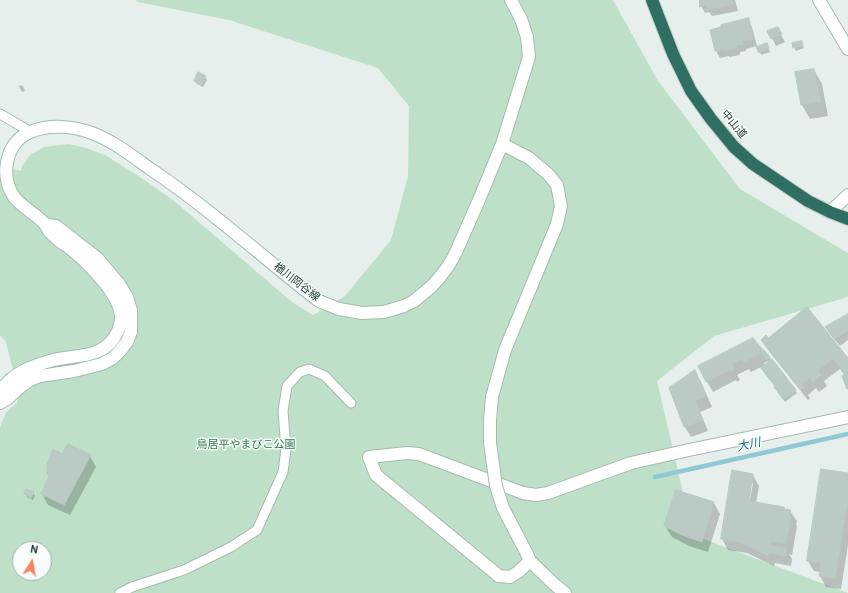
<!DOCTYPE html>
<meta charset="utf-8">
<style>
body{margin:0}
#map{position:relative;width:848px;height:593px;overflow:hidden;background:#e6efeb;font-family:Overpass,sans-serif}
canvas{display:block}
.north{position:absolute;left:12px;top:541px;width:40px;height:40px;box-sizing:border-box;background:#f7fbf9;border:1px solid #a3b1ad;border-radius:50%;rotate:11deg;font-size:11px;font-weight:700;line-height:16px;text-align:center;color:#24423a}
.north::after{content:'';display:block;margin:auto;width:14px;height:18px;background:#f4845f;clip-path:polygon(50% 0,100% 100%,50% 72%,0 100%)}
</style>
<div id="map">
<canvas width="848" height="593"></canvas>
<div class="north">N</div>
</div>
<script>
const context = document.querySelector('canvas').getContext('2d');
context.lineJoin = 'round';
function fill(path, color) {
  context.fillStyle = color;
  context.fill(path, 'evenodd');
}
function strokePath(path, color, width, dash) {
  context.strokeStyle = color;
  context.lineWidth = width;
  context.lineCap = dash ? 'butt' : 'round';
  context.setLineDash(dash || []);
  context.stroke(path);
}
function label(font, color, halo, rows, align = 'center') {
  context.font = font + ' Overpass,"Noto Sans JP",sans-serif';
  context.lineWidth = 3;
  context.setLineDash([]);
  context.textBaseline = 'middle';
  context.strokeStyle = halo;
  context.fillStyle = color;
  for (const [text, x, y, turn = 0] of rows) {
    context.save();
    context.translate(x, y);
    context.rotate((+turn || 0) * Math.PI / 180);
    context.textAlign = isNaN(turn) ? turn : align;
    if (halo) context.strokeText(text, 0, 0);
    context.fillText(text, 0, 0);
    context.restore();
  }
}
fill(new Path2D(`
 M135,0H613L658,81L740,189L848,253V297L714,336L657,381L693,535L848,593H0V427L6,412L17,403L18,390L6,342L0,335V171L7,168L21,171L22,166L30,155L44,147L69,144L86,148L105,155L137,175L173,200L292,302L313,315L345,296L391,240L408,176L409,106L378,68L229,20L138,2ZM20,549H44V573H20Z`), '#bfe0c8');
fill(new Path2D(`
 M700,0H735L738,11L712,16L709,12L705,13L701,6Z
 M748,20L752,27L757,46L746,49V51L740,52V55L729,57V56L720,58L716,51L711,30Z
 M777,28L785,42L776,46L769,32Z
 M801,42L804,48L796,51L794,47Z
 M768,47L770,52L761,55L760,52Z
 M814,70L822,84L828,116L810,119L802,105L796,73Z
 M205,77L207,80L203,87L197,84L195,81Z
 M22,85L25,90L23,92H22L19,87V86Z
 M848,315V340L840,346L830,334L826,327Z
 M768,339L848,360V389L845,376L840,369L824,381L827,386L819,392L816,388L808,395L810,399L808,400L768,350L762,340Z
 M753,340L763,352L764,351L770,358L797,393L785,402L777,391L776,387L766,375L761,367L751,372L749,369L737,375L740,380L737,382L736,380L713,392L707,382L699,367ZM768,361L769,362L765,366L764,363Z
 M695,372L701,382L712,407L700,412L708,431L691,437L685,427L670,388Z
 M62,455L90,456L96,467L70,515L48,505L42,494Z
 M848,474V545L841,589L826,587L820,576V572L814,571L808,561Z
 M753,475L759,486L756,503L783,508L785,510L790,511L797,521L796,525L797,526L792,555L789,554L792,559L791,566L775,563L774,566L747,553L728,550L722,539ZM751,483H753L749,506H747Z
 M677,492L714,503L720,514L708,552L689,546L672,537L665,526Z
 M33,493L35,496L33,500L27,497L25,494Z`), '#0003');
strokePath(new Path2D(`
 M655,477L848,434`), '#8ec9d4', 4.5);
const building = new Path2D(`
 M700,0H734V4L707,10L706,5L700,7Z
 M749,18L753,39L742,41L743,44L736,45L737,48L724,51V49L715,51L710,30L721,27V25Z
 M778,27L782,34L771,39L767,31Z
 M802,41L803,45L793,48L792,43Z
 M767,43L769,48L759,53L756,47Z
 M814,69L821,102L801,105L795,72Z
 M198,72L206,76L201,85L194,81Z
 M807,307L848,358V372L845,374L833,359L818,370L821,375L813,382L810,378L802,384L805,387L801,390L761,340L766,335L768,338Z
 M848,314V330L835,339L825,327Z
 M753,338L763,350L759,352L760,354L744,362L742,359L732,364L735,369L730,372L729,370L706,382L698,366Z
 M764,350L770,357L767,360L761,353Z
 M772,359L786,377L775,386L761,368Z
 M695,370L706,396L695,401L703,420L684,427L669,388Z
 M848,373V389H847L842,376Z
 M786,377L796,390L783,399L774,387Z
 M68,444L91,455L64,505L41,494L49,476L47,474V465L53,449L62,454Z
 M821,469L848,473V498L835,579L819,576L821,563L807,561Z
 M732,470L753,474L749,501L784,507V509L791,510L790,514H791L786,544L771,542L770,545L787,548L785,556L769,553L768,556L740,542L721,539Z
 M26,489L34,492L31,498L24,494Z
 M676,490L714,502L702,542L682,535L664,526Z`);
fill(building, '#bbcac4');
strokePath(building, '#b8c9c2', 1);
const lane = new Path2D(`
 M0,114L31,132
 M120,593L132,587L184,570L231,547L257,530L283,472L286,449L283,411L287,386L300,372L309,369L325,376L351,403`);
const street = new Path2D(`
 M530,561L518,572L510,577L499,576L376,475L369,457L407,453L419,454L523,493L536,495L548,493L631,463L689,450L848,417`);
const secondary = new Path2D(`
 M819,0L848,49
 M830,212L848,195
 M0,391C3,387 7,383 10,380C20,371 37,364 50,361C73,354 99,360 114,338C116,334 118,332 119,328C120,325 121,320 121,317C120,294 88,263 71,249C65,244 56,240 51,233C48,231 47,227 45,224C36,214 23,208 14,197C0,176 5,143 30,132C49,124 74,126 92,133C113,141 131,155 149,168C209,208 262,257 319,301L339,309L362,313L384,312L404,306L414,301L431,287L440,277L449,265L456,252L479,200L502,144L529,57L527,37L521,19L511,0
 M492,397L505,350L557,224L561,206L557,185L548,174L529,158L502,144
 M0,403L7,399L20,387L30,380L40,376L74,371L102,364L113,358L120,351L127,342L131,332V310L127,297L119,284L97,258L56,226L46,225
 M526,552L530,561L555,585L565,593`);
const highway = new Path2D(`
 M652,0L673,54L691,91L711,119L734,147L753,164L808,201L830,212L848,219`);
strokePath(lane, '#a8b8b2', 11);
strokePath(street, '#a8b8b2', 14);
strokePath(secondary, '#a4bbb3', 14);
strokePath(highway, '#c2cac8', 14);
strokePath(lane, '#fff', 9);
strokePath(street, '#fff', 12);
strokePath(secondary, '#fff', 12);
strokePath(highway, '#2f6f62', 12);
const secondaryBridge = new Path2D(`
 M492,397L490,420V443L496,486L503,508L526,552`);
strokePath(secondaryBridge, '#a4bbb3', 14, []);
strokePath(secondaryBridge, '#fff', 12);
label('11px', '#24423a', '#f7fbf9', [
 ["中山道",733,125,50],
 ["楢川岡谷線",296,283,38]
]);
label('11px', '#2d7a4b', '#f7fbf9', [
 ["鳥居平やまびこ公園",246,446]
]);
label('italic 12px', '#1c6f80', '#f7fbf9', [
 ["大川",749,446,-12]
]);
</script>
